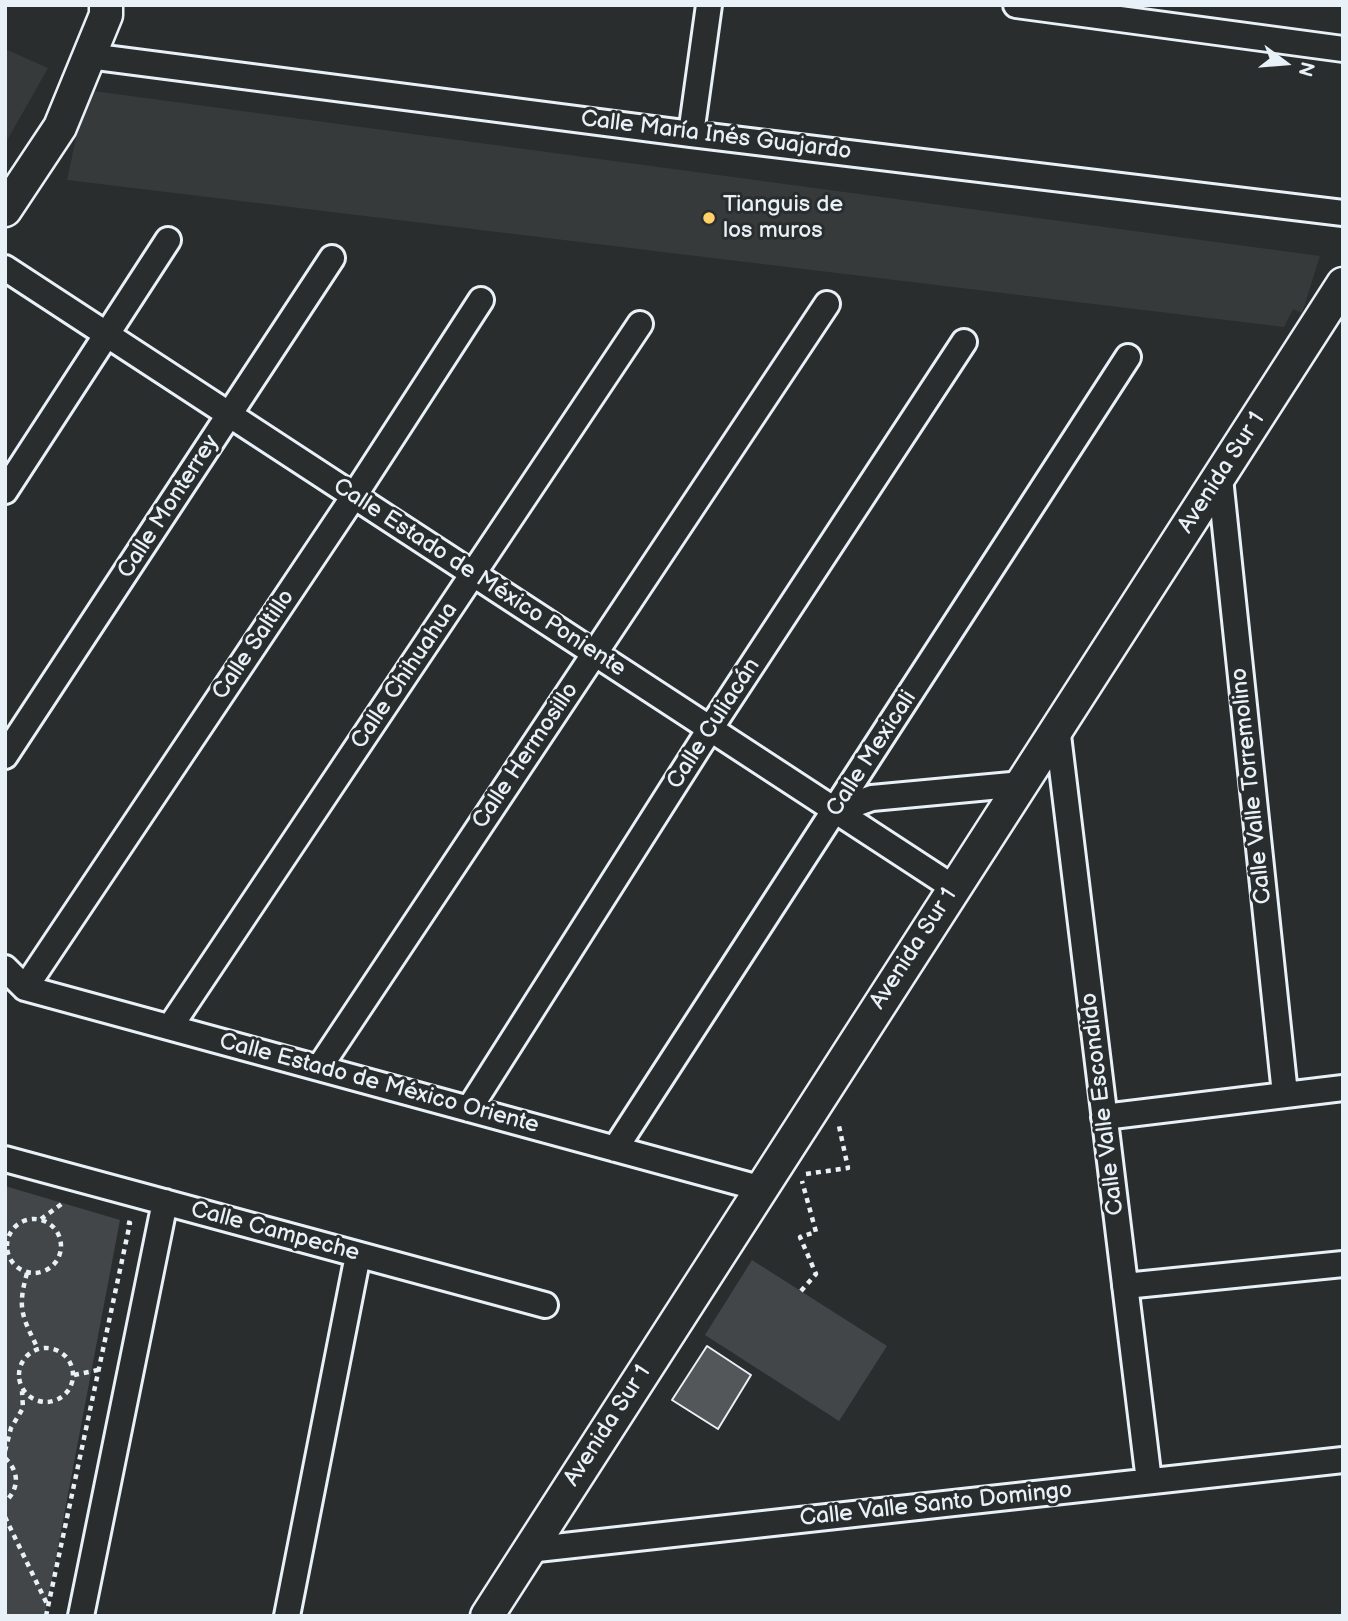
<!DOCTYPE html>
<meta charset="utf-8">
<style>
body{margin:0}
#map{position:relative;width:1348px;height:1621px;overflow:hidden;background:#2a2d2e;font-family:"Balsamiq Sans",sans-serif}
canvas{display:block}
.frame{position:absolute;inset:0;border:7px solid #e8f1f8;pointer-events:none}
.north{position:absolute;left:1250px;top:28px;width:70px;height:70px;-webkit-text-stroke:5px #2a2d2e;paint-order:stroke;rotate:106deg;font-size:19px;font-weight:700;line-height:28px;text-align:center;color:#e8f1f8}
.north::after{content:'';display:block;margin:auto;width:24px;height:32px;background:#e8f1f8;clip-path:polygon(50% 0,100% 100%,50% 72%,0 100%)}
</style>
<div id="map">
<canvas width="1348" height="1621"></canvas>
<div class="frame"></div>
<div class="north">N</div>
</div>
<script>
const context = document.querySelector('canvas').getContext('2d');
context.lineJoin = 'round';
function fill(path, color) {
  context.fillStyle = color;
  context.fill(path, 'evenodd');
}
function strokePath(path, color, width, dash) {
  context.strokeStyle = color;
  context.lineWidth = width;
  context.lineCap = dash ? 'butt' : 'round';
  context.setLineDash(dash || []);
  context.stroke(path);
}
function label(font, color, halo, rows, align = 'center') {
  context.font = font + ' "Balsamiq Sans",sans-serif';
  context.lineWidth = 6;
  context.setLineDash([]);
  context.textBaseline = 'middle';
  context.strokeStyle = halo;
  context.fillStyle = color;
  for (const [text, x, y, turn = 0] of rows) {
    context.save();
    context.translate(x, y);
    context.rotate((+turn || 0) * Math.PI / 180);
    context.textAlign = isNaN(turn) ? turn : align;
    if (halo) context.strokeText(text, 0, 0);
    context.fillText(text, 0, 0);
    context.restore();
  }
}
fill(new Path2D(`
 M5,49L48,68L5,144Z
 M86,90L1320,256L1302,313L1293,309L1284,327L67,180Z`), '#363a3b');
fill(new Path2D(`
 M5,1186L120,1220L45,1616H5Z
 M752,1260L887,1346L839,1421L705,1335Z`), '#424648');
const building = new Path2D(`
 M707,1346L751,1375L718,1429L672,1400Z`);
fill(building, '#535759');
strokePath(building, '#e8f1f8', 2);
const minor = new Path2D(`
 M1016,5L1343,49
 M89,56L691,134L1343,213
 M691,134L709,5
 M5,268L954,888
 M1220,478L1285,1094
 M5,491L168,240
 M1057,727L1149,1481
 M5,756L332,258
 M836,811L872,798L1022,784
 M5,968L25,988L759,1188
 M25,988L354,496L481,300
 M170,1027L640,324
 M319,1068L827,304
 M469,1109L710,729L964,342
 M1104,1117L1343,1088
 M615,1149L1128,357
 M5,1159L545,1305
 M1125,1286L1343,1264
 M528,1550L1343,1460
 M81,1616L165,1202
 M287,1616L358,1255`);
const tertiary = new Path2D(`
 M5,210L60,127L106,15V5
 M487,1616L1343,284`);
strokePath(minor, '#e8f1f8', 30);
strokePath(tertiary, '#e8f1f8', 37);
strokePath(new Path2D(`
 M806,1174L848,1168L839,1126
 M7 1246a27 27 0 1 1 54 0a27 27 0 1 1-54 0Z
 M41,1219L63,1203
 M27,1273C17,1309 22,1316 38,1349
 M801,1291L816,1274L800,1237L816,1232L802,1181
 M19 1375a27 27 0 1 1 54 0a27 27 0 1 1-54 0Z
 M74,1375L98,1370
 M5,1451L11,1428L23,1408L22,1391
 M5,1458C20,1472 19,1489 5,1502
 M5,1517L47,1604
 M46,1616L130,1223L125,1222`), '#e8f1f8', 4.5, [5, 5]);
strokePath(minor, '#2a2d2e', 24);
strokePath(tertiary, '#2a2d2e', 32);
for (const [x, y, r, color] of [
 [709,218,7,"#ffd166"]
]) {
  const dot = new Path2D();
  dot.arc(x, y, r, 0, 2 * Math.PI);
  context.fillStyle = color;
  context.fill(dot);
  strokePath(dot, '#2a2d2e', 2.5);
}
label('23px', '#e8f1f8', '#2a2d2e', [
 ["Calle María Inés Guajardo",716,136,7],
 ["Avenida Sur 1",1222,473,-57],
 ["Calle Monterrey",169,507,-57],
 ["Calle Estado de México Poniente",479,578,33],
 ["Calle Saltillo",254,645,-56],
 ["Calle Chihuahua",405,676,-56],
 ["Calle Culiacán",714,724,-57],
 ["Calle Mexicali",872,754,-57],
 ["Calle Hermosillo",526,756,-56],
 ["Calle Valle Torremolino",1252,786,-96],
 ["Avenida Sur 1",914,949,-57],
 ["Calle Estado de México Oriente",379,1084,15],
 ["Calle Valle Escondido",1103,1104,-97],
 ["Calle Campeche",275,1232,15],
 ["Avenida Sur 1",608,1426,-57],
 ["Calle Valle Santo Domingo",936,1505,-6]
]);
label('23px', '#e8f1f8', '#2a2d2e', [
 ["Tianguis de",723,205],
 ["los muros",723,231]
], 'left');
</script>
